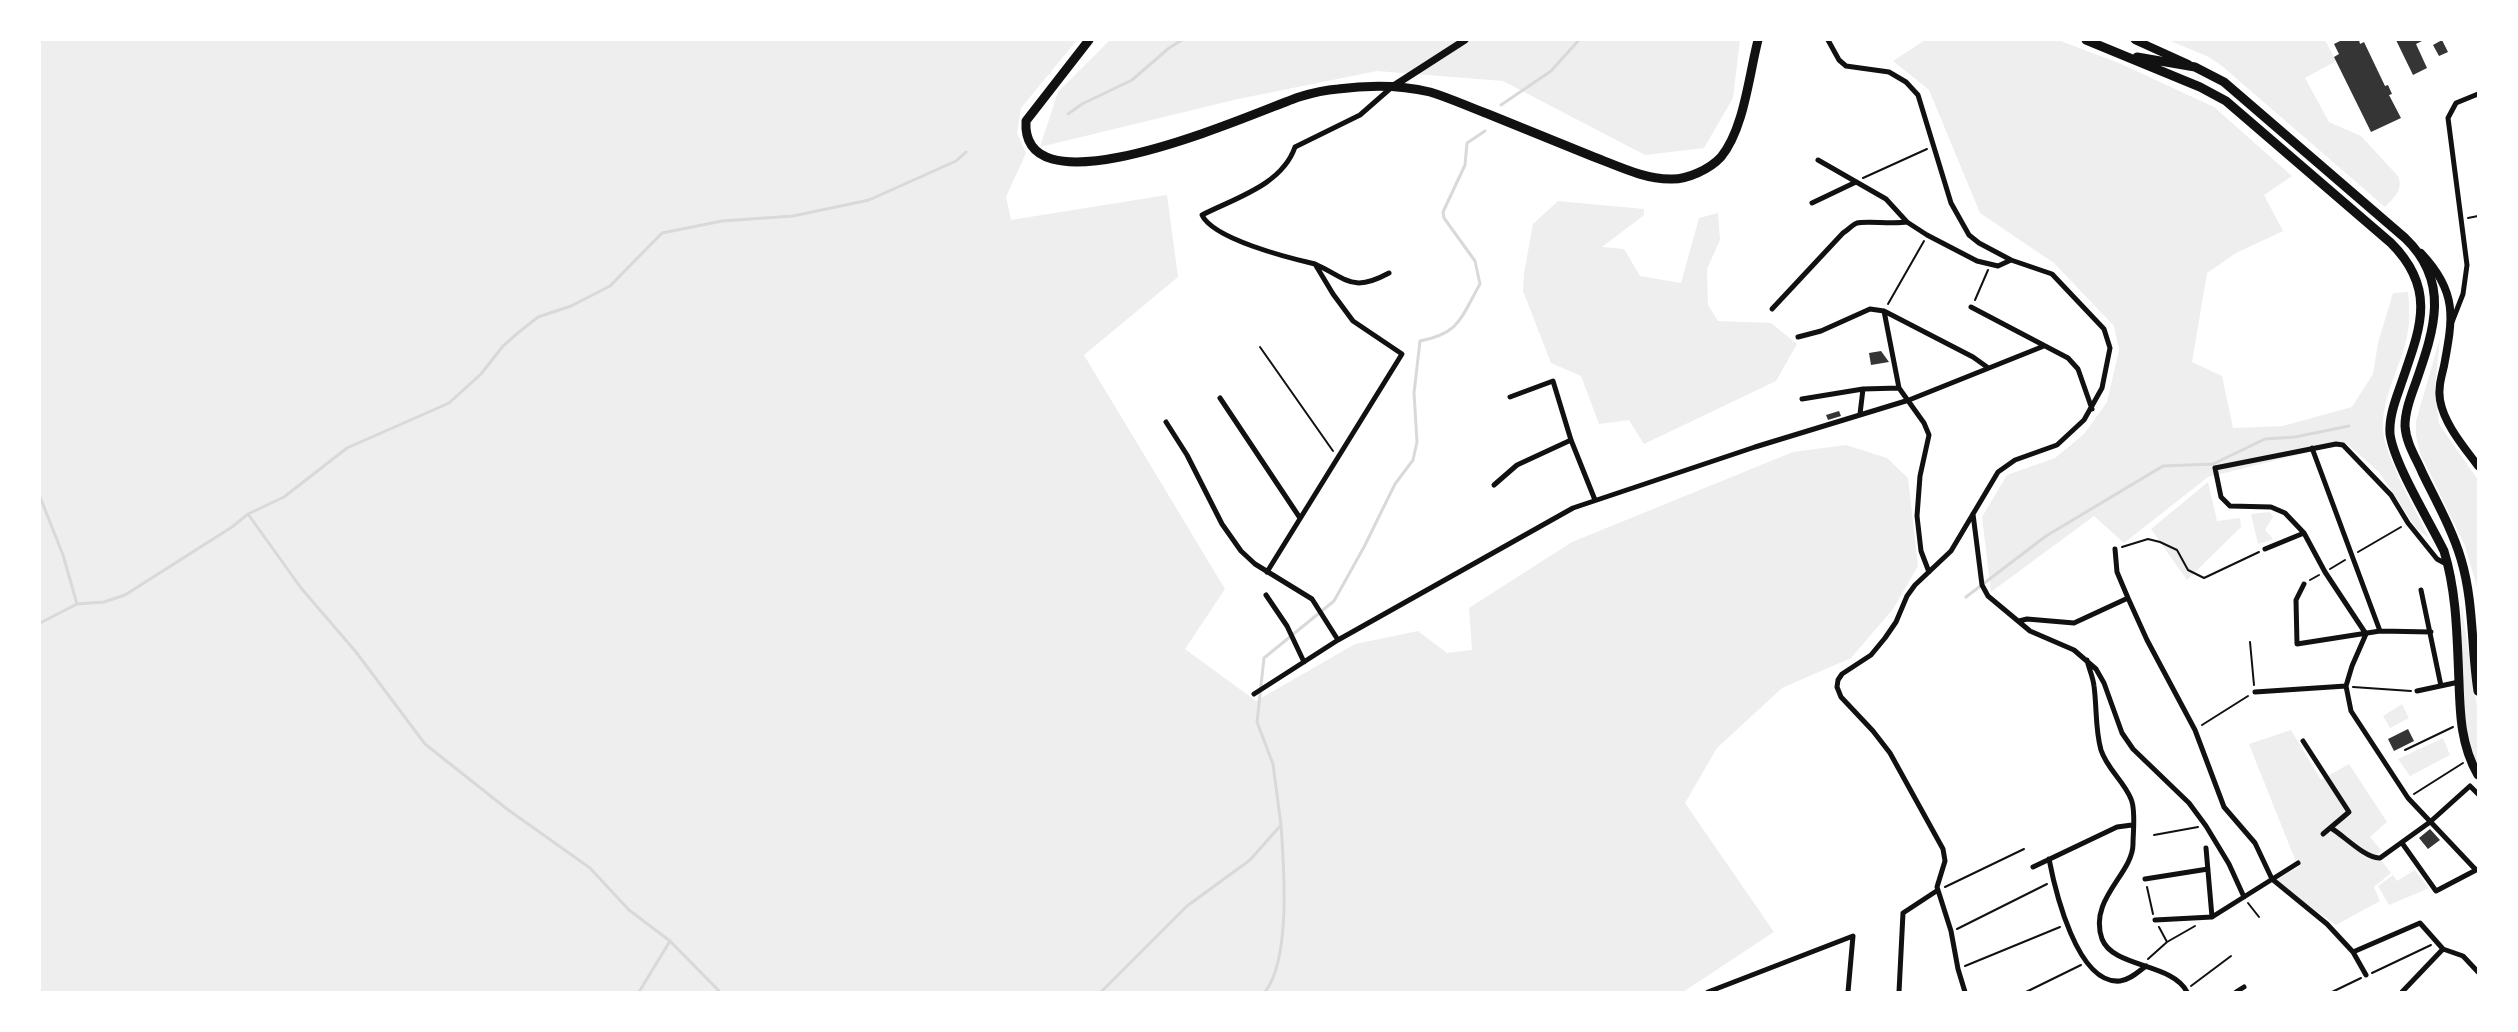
<!DOCTYPE html>
<style>
body{margin:0}
#map{position:relative;width:2518px;height:1032px;overflow:hidden;background:#fff;font-family:Montserrat,sans-serif}
canvas{display:block}
.frame{position:absolute;inset:0;border:41px solid #fff;pointer-events:none}
</style>
<div id="map">
<canvas width="2518" height="1032"></canvas>
<div class="frame"></div>
</div>
<script>
const context = document.querySelector('canvas').getContext('2d');
context.lineJoin = 'round';
function fill(path, color) {
  context.fillStyle = color;
  context.fill(path, 'evenodd');
}
function strokePath(path, color, width, dash) {
  context.strokeStyle = color;
  context.lineWidth = width;
  context.lineCap = dash ? 'butt' : 'round';
  context.setLineDash(dash || []);
  context.stroke(path);
}
fill(new Path2D(`
 M40,40H1077L1021,108L1017,133L1026,153L1006,197L1011,220L1167,195L1178,277L1084,355L1225,589L1185,649L1256,701L1355,644L1418,631L1447,653L1472,650L1469,608L1572,542L1793,452L1846,445L1887,458L1908,478L1918,566L1893,609L1851,658L1782,688L1717,748L1685,803L1774,932L1683,992H40Z
 M1110,40H1740L1733,98L1704,148L1645,155L1503,81L1377,71L1238,99L1040,147L1058,92Z
 M1925,40H2058L2119,63L2214,107L2292,176L2264,195L2283,231L2236,253L2207,273L2192,362L2222,376L2233,428L2283,426L2352,407L2373,374L2378,343L2393,293L2408,292C2410,310 2410,327 2405,345C2397,373 2382,399 2383,429C2384,456 2417,512 2429,538L2416,528L2380,473L2346,443L2208,477L2124,543L2094,516L1991,592L1982,517L2007,475L2055,458L2084,434L2107,402L2119,350L2114,326L2054,263L1980,213L1929,90L1893,61Z
 M2168,40H2325L2336,61L2305,78L2329,122L2361,136L2398,176C2404,189 2394,198 2385,207L2222,66L2209,57Z
 M1558,201L1644,209V215L1602,247L1624,249L1640,276L1681,283L1699,218L1718,213L1720,240L1707,269L1708,305L1718,321L1771,323L1797,344L1776,381L1644,444L1629,420L1599,424L1581,376L1551,363L1523,291L1524,273L1533,224Z
 M2440,338L2435,387L2439,424L2478,480V590L2465,546L2420,453L2416,436V421Z
 M2208,482L2217,521L2240,518L2241,527L2187,580L2151,529Z
 M2270,512L2273,517L2265,530L2273,539L2258,544L2251,514Z
 M2461,602L2478,713V765C2458,722 2463,650 2461,602Z
 M2402,704L2409,718L2390,728L2383,716Z
 M2291,730L2321,780L2349,764L2387,822L2370,837L2381,850L2377,855L2391,873L2374,887L2380,901L2336,925L2274,881L2298,867L2249,744Z
 M2443,738L2450,755L2410,776L2398,759Z
 M2415,870L2429,888L2389,905L2378,886L2393,875L2397,881Z`), '#eee');
strokePath(new Path2D(`
 M1501,105L1551,71L1579,40
 M1068,114L1082,104L1132,80L1169,48L1182,40
 M40,497L63,555L77,604
 M248,514L301,588L356,652L425,744L507,809L590,868L629,910L670,941L720,992
 M1966,597L2046,536L2163,466L2213,464L2265,439L2295,437L2349,426
 M40,623L77,604L104,602L125,595L232,527L248,514L284,497L347,448L449,403L481,374L503,346L519,332L538,317L571,306L610,286L662,233L722,221L793,216L869,200L956,161L966,152
 M639,992L670,941
 M1101,992L1187,906L1250,860L1281,825L1273,764L1257,722L1264,658L1334,601L1364,547L1395,484L1413,460L1417,442L1414,393L1420,341C1461,333 1461,317 1480,284L1475,261L1444,218L1443,212L1465,165L1467,143L1485,131
 M1265,992C1291,959 1284,867 1281,825`), '#d9d9d9', 3);
fill(new Path2D(`
 M2342,40H2359L2360,44L2364,42L2385,86L2388,85L2392,94L2389,95L2401,118L2371,132L2334,57L2339,54L2334,44Z
 M2396,40H2424L2416,44L2427,68L2413,75Z
 M2442,40L2448,52L2439,56L2433,45Z
 M1881,351L1889,362L1871,365L1869,353Z
 M1839,411L1841,416L1828,420L1826,415Z
 M2408,729L2414,741L2394,751L2388,739Z
 M2430,829L2440,840L2428,849L2419,838Z`), '#353535');
strokePath(new Path2D(`
 M1863,178L1927,149
 M2468,218L2478,216
 M1975,300L1988,270
 M1888,304L1924,241
 M1260,347L1333,451
 M2122,547L2148,539L2160,542L2177,550L2188,570L2204,578L2259,552
 M2358,552L2401,527
 M2330,569L2345,560
 M2310,580L2319,575
 M2250,642L2254,685
 M2353,687L2411,691
 M2202,725L2248,696
 M2405,750L2453,727
 M2414,794L2463,763
 M2154,835L2198,827
 M1945,887L2024,849
 M2147,887L2153,914
 M2248,903L2259,917
 M2159,927L2167,942
 M1957,929L2047,884
 M2148,959L2167,942L2195,926
 M1965,966L2060,927
 M2372,973L2431,945
 M2191,986L2231,956
 M2026,992L2081,965
 M2332,992L2361,978`), '#111', 2);
strokePath(new Path2D(`
 M1828,40L1839,60L1846,66L1889,72L1906,82L1918,95L1951,203L1969,235L1979,243L2011,260L2052,274L2104,329L2110,348L2102,388L2084,420L2057,445L2015,460L1998,472L1951,551L1915,585L1907,596L1896,622L1885,638L1871,655L1842,674L1838,680L1837,687L1841,697L1873,731L1890,753L1943,849L1945,861L1937,887L1951,931L1958,969L1965,992
 M1818,160L1886,199L1907,222L1927,235L1977,261L1998,266L2011,260
 M1812,203L1856,182
 M1315,264C1348,279 1352,293 1389,273
 M1971,307L2068,358L2078,369L2092,409
 M1772,309L1843,233C1848,230 1852,225 1857,223C1864,221 1895,224 1907,222
 M1884,311L1899,388L1924,423L1929,435L1920,476L1917,516L1921,551L1929,572
 M2452,322L2463,294L2467,265L2448,118L2456,103L2478,94
 M1798,337L1821,331L1870,309L1884,311L1973,357L1987,367
 M1510,397L1553,381L1571,440L1595,500
 M1220,398L1300,518
 M1802,399L1863,389L1899,388
 M1860,414L1863,389
 M1166,422L1187,455L1222,524L1241,551L1255,564L1312,599L1338,640
 M2312,448L2380,631
 M1494,485L1517,465L1571,440
 M1973,514L1982,585L1988,596L2030,631L2074,650L2096,669L2104,683L2122,733L2133,749L2189,803L2206,826L2229,864L2244,897
 M2115,549L2117,572L2128,598L2147,640L2195,730L2224,807L2255,843L2272,879L2327,924L2353,952L2366,975
 M2265,549L2304,533
 M2448,565L2437,559L2408,523L2391,495L2343,445L2336,444L2215,468L2221,497L2230,506L2271,507L2285,513L2304,533L2325,572L2366,634L2352,666L2346,686L2351,711L2408,798L2476,870
 M1267,572L1402,354L1353,321L1333,294L1315,264C1289,258 1213,239 1202,215C1235,198 1282,185 1295,147L1360,115L1392,87
 M2304,584L2296,600L2297,644L2380,631L2431,632
 M2421,590L2441,686
 M1266,595L1287,626L1304,662
 M2019,621L2027,619L2074,623L2128,598
 M2087,660C2089,669 2093,677 2094,686C2097,708 2095,729 2101,750C2107,769 2124,781 2131,799C2136,810 2133,832 2133,844C2133,874 2088,899 2102,939C2113,968 2173,963 2187,992
 M2417,691L2459,682
 M2255,692L2346,686
 M1254,694L1338,640L1573,508L1755,447L1909,400L2044,346
 M2303,741L2349,812L2323,834
 M2331,828C2343,835 2366,859 2380,858L2430,822L2470,786L2478,794
 M2402,843L2436,891L2478,869
 M2206,848L2212,917
 M2049,859C2055,890 2077,985 2120,981C2130,980 2138,972 2146,966
 M2033,867L2117,827L2132,825
 M2145,879L2208,869
 M2155,920L2212,917L2298,863
 M2353,952L2420,923L2443,949L2463,956L2478,972
 M1708,992L1853,936L1848,992
 M1899,992L1903,913L1938,890
 M2236,992L2244,987
 M2402,992L2443,949`), '#111', 5);
strokePath(new Path2D(`
 M1392,87L1465,40`), '#111', 7);
strokePath(new Path2D(`
 M2135,40L2188,64
 M2421,253C2458,292 2453,318 2444,366C2441,378 2438,389 2440,400C2444,424 2464,447 2478,466`), '#111', 8);
strokePath(new Path2D(`
 M1089,40L1026,121C1020,220 1260,110 1299,97C1312,93 1325,90 1338,89C1368,85 1401,85 1430,92C1450,98 1469,107 1488,114C1523,128 1559,143 1594,157C1618,166 1644,179 1670,179C1687,180 1710,169 1721,157C1744,129 1749,75 1758,40
 M2086,40L2200,87L2226,101L2391,243C2440,292 2418,333 2399,390C2394,404 2389,419 2390,434C2394,464 2430,522 2444,551C2457,593 2457,638 2459,682C2460,714 2461,746 2478,775
 M2137,57L2195,67L2224,82L2405,238C2451,282 2434,330 2416,382C2411,396 2405,411 2405,426C2406,443 2416,458 2422,472C2436,501 2452,529 2461,559C2474,602 2471,647 2478,691`), '#111', 9);
</script>
